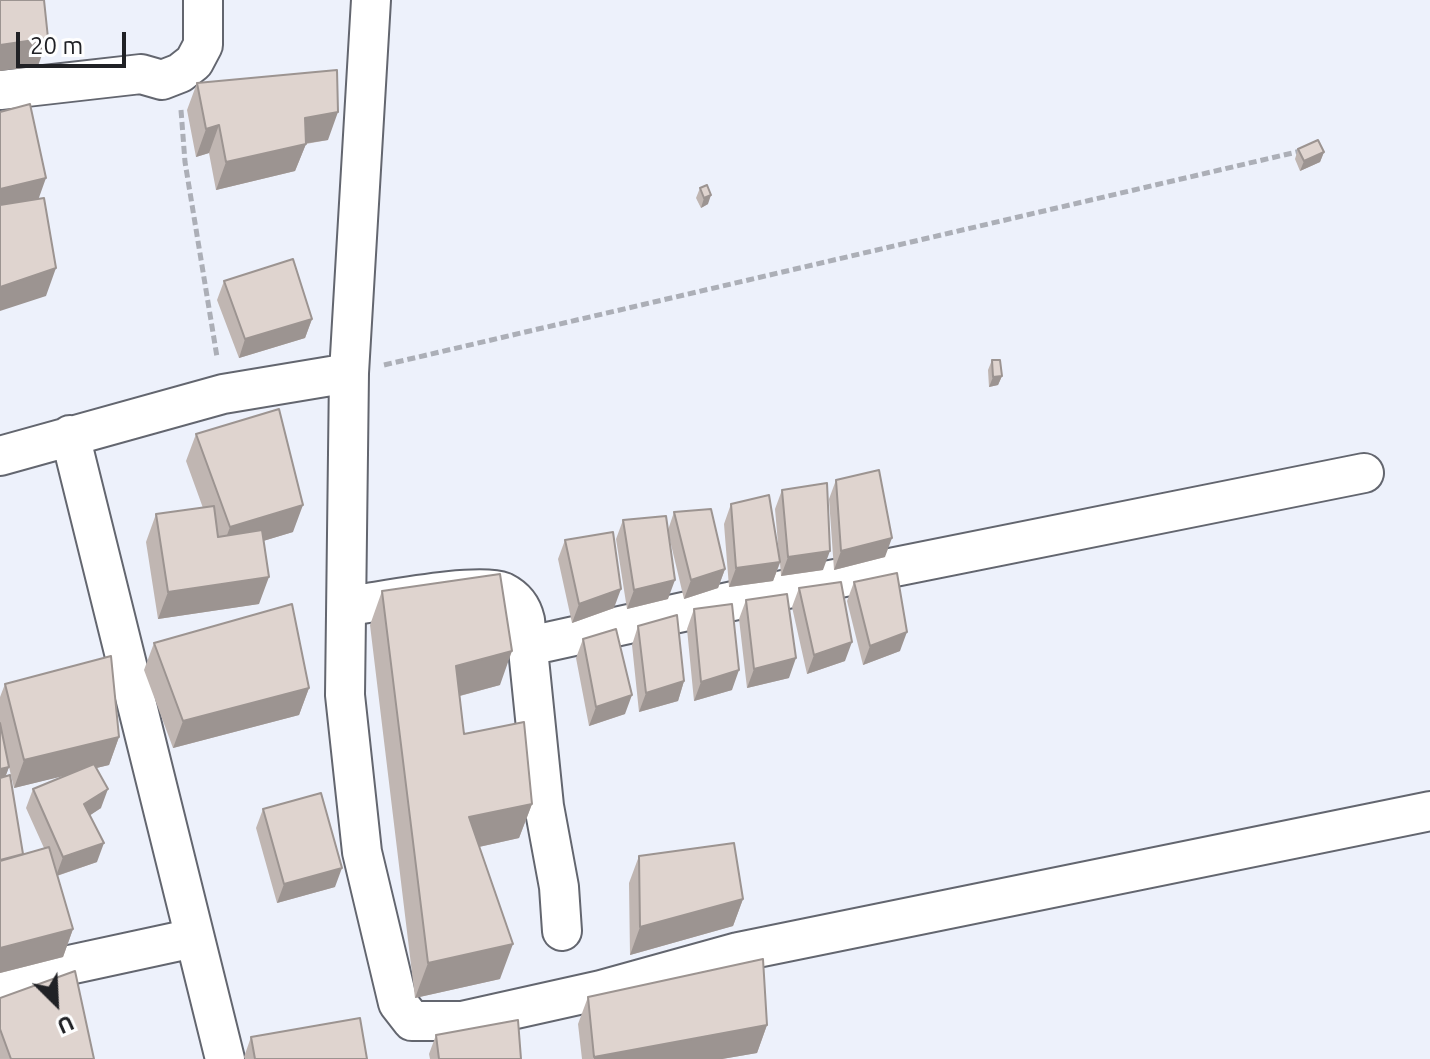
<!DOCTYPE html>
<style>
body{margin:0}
#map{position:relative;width:1430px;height:1059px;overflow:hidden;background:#edf1fb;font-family:Ubuntu,sans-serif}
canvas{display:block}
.north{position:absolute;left:16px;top:963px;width:80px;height:80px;-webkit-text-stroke:6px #fefefe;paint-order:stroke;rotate:156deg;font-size:22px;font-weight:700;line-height:32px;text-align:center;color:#202125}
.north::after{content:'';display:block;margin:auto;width:28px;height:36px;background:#202125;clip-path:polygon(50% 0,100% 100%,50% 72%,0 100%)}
.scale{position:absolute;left:16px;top:32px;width:110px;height:36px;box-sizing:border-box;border:4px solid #202125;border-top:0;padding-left:10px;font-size:24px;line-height:28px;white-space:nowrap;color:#202125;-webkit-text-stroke:6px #fefefe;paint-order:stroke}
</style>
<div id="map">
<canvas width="1430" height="1059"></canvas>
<div class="north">U</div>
<div class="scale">20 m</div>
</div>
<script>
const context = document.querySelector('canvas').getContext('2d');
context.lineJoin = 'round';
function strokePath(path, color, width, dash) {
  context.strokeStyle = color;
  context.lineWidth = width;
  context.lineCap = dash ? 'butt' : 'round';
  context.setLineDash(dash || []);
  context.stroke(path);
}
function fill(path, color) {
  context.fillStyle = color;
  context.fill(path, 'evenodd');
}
const street = new Path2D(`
 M371,0L349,373L345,695L362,852L398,1003L412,1021H462L601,990L738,952L1430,811
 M0,90L141,74L162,80L180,73L194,62L203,45V0
 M70,435L225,1059
 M0,456L223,394L349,373
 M347,606C379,602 477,582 503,592C515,598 522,607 525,620L544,806L559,887L562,931
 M529,646L810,584L1364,473
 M0,980L194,938`);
strokePath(street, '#63666f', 42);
strokePath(new Path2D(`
 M181,110L185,162L217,357
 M384,365L1301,151`), '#acafb7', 5, [8, 4]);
strokePath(street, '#fff', 38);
fill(new Path2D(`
 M197,83L328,140L306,144L295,171L216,190L209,153L196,157L187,110Z
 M1298,149L1324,152L1320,162L1300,171L1295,159Z
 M700,188L708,204L701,208L696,198Z
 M224,281L312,319L305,338L239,358L217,300Z
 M992,360L1002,376L998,385L989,387L988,370Z
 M196,434L293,532L263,541L259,604L158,619L146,542L156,514L203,508L186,461Z
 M836,480L885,557L834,570L829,499Z
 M782,490L823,570L781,576L780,563L773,581L729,587L724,524L731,504L779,555L775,509Z
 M674,512L725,569L718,588L684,599L669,536L668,599L627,609L616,539L623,520L668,530Z
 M565,540L614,608L572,623L558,559Z
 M854,582L900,651L863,665L847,601Z
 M799,588L845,661L807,674L792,607Z
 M382,591L500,685L460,696L464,734L532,804L519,838L479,847L500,979L415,998L370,625Z
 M746,600L789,678L747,688L739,619Z
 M694,609L732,690L694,701L687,629Z
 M638,626L684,681L678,701L639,712L632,645Z
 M583,639L625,714L589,726L576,658Z
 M154,643L309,688L299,715L173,748L144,670Z
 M5,684L119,737L109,765L96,768L101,808L90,815L97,862L57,876L73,929L63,957L0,973V697ZM9,767L14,788L66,775L33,789L26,808L44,848L23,854L5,777Z
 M263,809L335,887L277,903L256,828Z
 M639,856L743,899L733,926L630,955L629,883Z
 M588,997L767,1025L757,1053L722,1059H582L578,1024Z
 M0,998L94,1059H0Z
 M436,1035L521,1059H430L429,1054Z
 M251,1037L367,1059H245L244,1057Z`), '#c0b6b2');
fill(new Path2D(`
 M48,38L38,66L0,71V45Z
 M338,112L328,140L295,145L305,118Z
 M219,125L209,153L196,157L206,129Z
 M306,144L295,171L216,190L226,162Z
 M1324,152L1320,162L1300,171L1304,161Z
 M46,178L36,206L0,214V189Z
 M711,195L708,204L701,208L704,198Z
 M56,268L46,296L0,311V287Z
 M312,319L305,338L239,358L245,339Z
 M1002,376L998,385L989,387L993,377Z
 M303,505L293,532L220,554L230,527Z
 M892,538L885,557L834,570L841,551Z
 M830,551L823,570L781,576L788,557Z
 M780,562L773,581L729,587L736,568Z
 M725,569L718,588L684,599L691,580Z
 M269,577L259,604L158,619L168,592Z
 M675,580L668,599L627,609L634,590Z
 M621,589L614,608L572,623L579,604Z
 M907,632L900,651L863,665L870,646Z
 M852,642L845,661L807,674L814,655Z
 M512,651L500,685L444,700L456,666Z
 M796,658L789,678L747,688L754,669Z
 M739,670L732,690L694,701L701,682Z
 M684,681L678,701L639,712L646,693Z
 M309,688L299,715L173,748L183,721Z
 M632,695L625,714L589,726L596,707Z
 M119,737L109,765L14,788L24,760Z
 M9,767L2,786H0V769Z
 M108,789L101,808L77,824L84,804Z
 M532,804L519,838L456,852L469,817Z
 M104,843L97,862L56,876L63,857Z
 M342,868L335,887L277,903L284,884Z
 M743,899L733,926L630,955L640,927Z
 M73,929L63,957L0,973V948Z
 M513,944L500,979L415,998L428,963Z
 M767,1025L757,1053L722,1059H594V1057Z`), '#9c9491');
const building = new Path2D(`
 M0,0H44L48,38L0,45Z
 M337,70L338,112L305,118L306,144L226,162L219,125L206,129L197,83Z
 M30,104L46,178L0,189V112Z
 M1318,140L1324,152L1304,161L1298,149Z
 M707,185L711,195L704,198L700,188Z
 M44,198L56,268L0,287V205Z
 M293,259L312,319L245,339L224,281Z
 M992,360H1000L1002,376L993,377Z
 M279,409L303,505L230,527L196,434Z
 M879,470L892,538L841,551L836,480Z
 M827,483L830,551L788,557L782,490Z
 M769,495L780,562L736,568L731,504Z
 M214,506L218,537L262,530L269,577L168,592L156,514Z
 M711,509L725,569L691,580L674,512Z
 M666,516L675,580L634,590L623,520Z
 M613,532L621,589L579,604L565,540Z
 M897,573L907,632L870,646L854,582Z
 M500,574L512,651L456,666L464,734L524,722L532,804L469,817L513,944L428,963L382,591Z
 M841,582L852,642L814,655L799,588Z
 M787,594L796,658L754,669L746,600Z
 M292,604L309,688L183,721L154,643Z
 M732,604L739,670L701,682L694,609Z
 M677,615L684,681L646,693L638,626Z
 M616,629L632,695L596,707L583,639Z
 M111,656L119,737L24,760L5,684Z
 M0,723L9,767L0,769Z
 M94,764L108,789L84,804L104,843L63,857L33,789Z
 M10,775L23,854L0,860V778Z
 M321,793L342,868L284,884L263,809Z
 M734,843L743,899L640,927L639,856Z
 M49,847L73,929L0,948V861Z
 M763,959L767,1025L594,1057L588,997Z
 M75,971L94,1059H11L0,1029V998Z
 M360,1018L367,1059H255L251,1037Z
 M518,1020L521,1059H439L436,1035Z`);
fill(building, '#dfd4cf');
strokePath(building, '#9c9491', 2);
</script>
